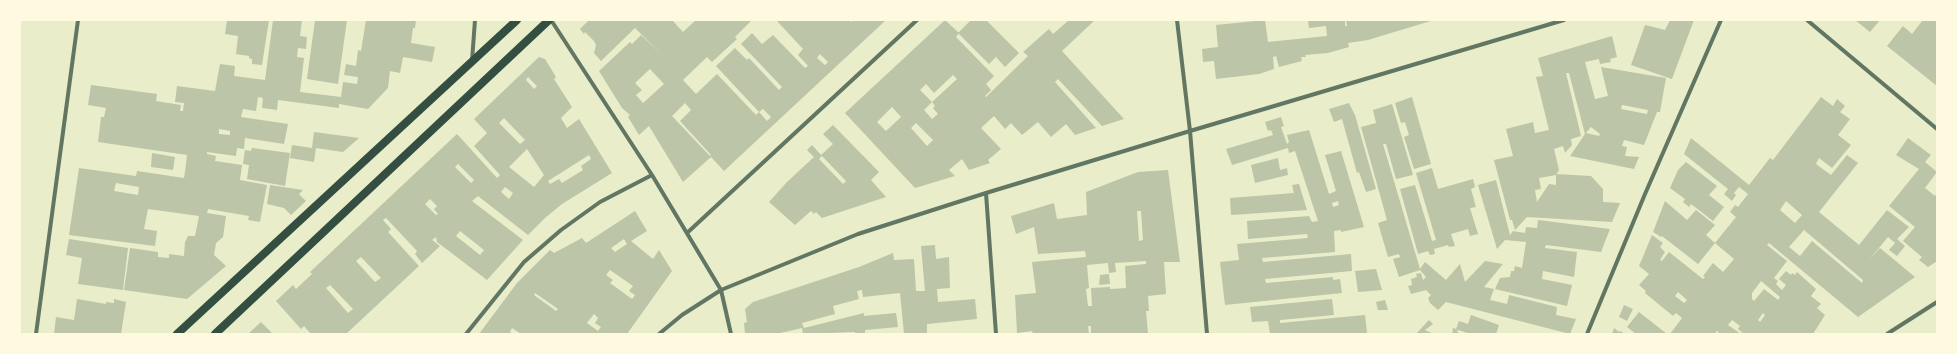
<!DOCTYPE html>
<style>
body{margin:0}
#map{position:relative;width:1957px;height:354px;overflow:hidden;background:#e9edc9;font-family:Mulish,sans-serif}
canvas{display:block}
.frame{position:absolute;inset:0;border:21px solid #fefae0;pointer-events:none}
</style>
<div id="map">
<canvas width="1957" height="354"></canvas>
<div class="frame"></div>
</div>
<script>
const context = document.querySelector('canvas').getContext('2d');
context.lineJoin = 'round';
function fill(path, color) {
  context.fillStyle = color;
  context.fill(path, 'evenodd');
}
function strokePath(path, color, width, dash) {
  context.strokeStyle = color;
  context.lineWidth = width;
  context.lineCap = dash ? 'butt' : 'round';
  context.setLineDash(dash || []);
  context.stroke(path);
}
fill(new Path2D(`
 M227,20H269L262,65L252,64V59L249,58V56L236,54L238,36L225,34Z
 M273,20H302L300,36L307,37L306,49L298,48L297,57L304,58L300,92L341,97L343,82L357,84L358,77L344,75L346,64L356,66L358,50L361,51L366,20H416L415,28H413L411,43L435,47L432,62L403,57L400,73L390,71L388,88L368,109L339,104V108L278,100L277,110L262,108L263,98L258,97L256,111L243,109L241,117L288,124L284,144L245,138L244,149L237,148L236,156L207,152V154L216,156L215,161L242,165L240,180L267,185L260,222L248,220L249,216L208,209L207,213L226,216L223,237L216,243L214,255L226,266L187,299L124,290L130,248L158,252V257L169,258V254L184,256L185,242L188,236H195L199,216L148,209L144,229L157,231L155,246L69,235L79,168L136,176L137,171L184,178L185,172L187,155L98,142L101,117H104L106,108L88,105L91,85L157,94L156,101L181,105L180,111H183L184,103L175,102L177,86L215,91L220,64L235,66L234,76L265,80ZM219,129L230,131V135L219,134ZM116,183L139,187L138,195L114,191Z
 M315,20H347L338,84L307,79Z
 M589,20H672L683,32L696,20H752L735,37L737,39L712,62L707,57L683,80L696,94L717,74L756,115L759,112L767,121L771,117L763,109L759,112L716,66L735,48L747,60L749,58L779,90L782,87L741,44L752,33L762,44L773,35L805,68L808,66L798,55L803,49L776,20H849L851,22L853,20H886L724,171L711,157L683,182L649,126L639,135L628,117L630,115L622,108L599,71L630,42L632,44L641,35L663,56L635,28L601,61L594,53L596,45L594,41L585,32L584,34L580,29ZM820,54L828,62L825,65L817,58ZM650,69L664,84L643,103L636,95L642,90L635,83ZM685,103L691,110L680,121L711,155L710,156L672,116Z
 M945,20L959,33L956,37L994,76L986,84L991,90L985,96L986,97L1028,56L1023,52L1049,29L1053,34L1069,20H1095L1062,51L1124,119L1102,126L1058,79L1055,82L1096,128L1075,135L1066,124L1051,137L1038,122L1022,135L1011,123L1005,129L994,116L981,128L1001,149L988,160L990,163L969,170L962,159L949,170L955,176L915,188L845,113ZM953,75L957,79L932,102L920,90L926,84L934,93ZM932,102L935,106L933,108L938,114L932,119L924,110ZM892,107L901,117L886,131L877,122ZM916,123L933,140L927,146L911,128Z
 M971,20H986L1019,53L1005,67L996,57L989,64L958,33Z
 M1265,20L1268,42L1327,36L1326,26L1309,28L1308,20H1345V26H1347L1346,20H1434L1368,40L1348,43L1349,47L1328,53L1305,55L1306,57H1301L1302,61L1279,67L1276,56L1273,57L1274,69L1259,74L1216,79L1214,61L1203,62L1202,49L1218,47L1216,25Z
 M1670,20H1694L1672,79L1631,65L1645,25L1665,30Z
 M1855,20H1880L1870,32Z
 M1923,20H1937V86L1887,46L1903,26L1912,34Z
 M1612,36L1617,57L1610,59L1611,62L1600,64L1599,59L1585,62L1595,99L1608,96L1601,67L1666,78L1660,112H1657L1644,145L1624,140L1622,146L1627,147L1625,156L1639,157L1634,169L1570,156L1585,134L1569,73H1566L1581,136L1571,139L1572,145L1565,153L1563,146L1554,149L1559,170L1556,175L1539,178L1541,189L1535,190L1537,202L1549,184L1556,185V174L1591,176L1603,189V202L1620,203L1612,222L1527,217L1515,230L1512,220H1510L1494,160L1513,156L1506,129L1533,122L1535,133L1549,130L1536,77L1543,76L1538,58ZM1622,105L1648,110L1647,114L1621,109ZM1591,127L1600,134L1599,136L1586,133Z
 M539,57L545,59L556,77L554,79L572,107L561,118L567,128L579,119L612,173L562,204L545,218L528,235L478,196L472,201L523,240L487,280L437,242L436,237L432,240L440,246L422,263L415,254L417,251L386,218L383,220L391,229L388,232L419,266L346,334H311L304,326L301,329L276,301L293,285L296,289L312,274L310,272L457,134L497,178L500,175L474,146L487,133L474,119ZM528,77L537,86L534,89L526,80ZM504,118L525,140L520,144L499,123ZM527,149L544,175L534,187L509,167ZM589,155L591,159L581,166L583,170L562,183L559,179L550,184L548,181ZM458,164L474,180L471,183L455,167ZM505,187L513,193L509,199L501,192ZM430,199L437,206L434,209L438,214L436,215L425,204ZM460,231L484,250L480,255L456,236ZM361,257L381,278L375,282L356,261ZM330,285L353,309L348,313L326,288Z
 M1412,97L1431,164L1414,169L1404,137L1409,135L1405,122L1401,123L1395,103Z
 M1821,97L1833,106L1837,99L1845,106L1840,112L1850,119L1838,135L1851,145L1832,168L1819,158L1816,164L1831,175L1847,155L1858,163L1819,212L1859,245L1887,210L1909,227L1897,239L1905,246L1897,256L1889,250L1895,243L1888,237L1869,260L1880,248L1915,277L1858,317L1769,243L1767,245L1787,261L1774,278L1778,281L1776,284L1782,290L1786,285L1779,279L1786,271L1791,275L1792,273L1795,275L1797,272L1816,289L1811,296L1821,304L1817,308L1825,315L1813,334H1744L1738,329L1740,326L1732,320L1728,325L1741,334H1720L1717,331L1714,334H1670L1682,318L1676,313L1673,316L1645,293L1646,291L1639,285L1649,274L1639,266L1652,235L1663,243L1660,247L1665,252L1660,260L1662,261L1669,252L1703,279L1705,277L1703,276L1713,263L1723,272L1734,259L1715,243L1736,217L1730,212L1735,205L1738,207L1748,194L1739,187L1734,193L1736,195L1732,201L1724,194L1728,189L1684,154L1691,138L1749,185L1770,158L1773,160ZM1786,201L1802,215L1795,223L1780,210ZM1804,230L1863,280L1862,283L1812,241L1800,256L1789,247ZM1761,281L1780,297L1778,300L1764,289L1754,301L1752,299V293ZM1678,292L1687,300L1684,303L1675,296ZM1763,313L1765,315L1760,322L1758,320Z
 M1349,103L1355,115L1376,189L1366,192L1359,172L1357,173L1342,119L1334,122L1329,109Z
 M1392,104L1413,175L1396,179L1386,144H1383L1420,269L1425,262L1446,280L1460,264L1465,282L1485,261L1503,264L1484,287L1494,289L1490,300L1507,304L1509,295L1557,307L1556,315L1576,319L1570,334L1446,302L1438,310L1430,303L1428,298L1431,295L1426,290L1411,294L1408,286L1412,285L1411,279L1417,277L1416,274L1421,273L1423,280L1426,277L1420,270L1399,277L1393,259L1400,257L1399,254L1388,257L1378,223L1387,220L1361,127L1376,123L1373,110Z
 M1281,117L1284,126L1281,127L1287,144L1289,142L1287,135L1309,130L1329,194L1336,191L1325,155L1341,151L1364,227L1341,232V230L1334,231L1335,252L1262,258L1263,262L1351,254L1352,271L1265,279L1266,283L1333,277V280L1340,279L1342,293L1225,305L1220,262L1239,260L1237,244L1308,238L1307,234L1248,239L1247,221L1309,216L1312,222L1318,221L1295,151L1289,153L1288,148L1232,165L1226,149L1273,135L1271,130L1268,131L1265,122ZM1338,201L1339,205L1333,207L1332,203Z
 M833,125L879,172L871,180L886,197L822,218L816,212L814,214L811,211L795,225L769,202L787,182L814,157L807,150L812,145L822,156L819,159L843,184L846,181L821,155L833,144L823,134Z
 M314,132L359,138L343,152L316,148L314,162L290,158L292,145L312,148Z
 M1908,138L1931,155L1925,162L1937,172L1925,188L1935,196L1937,193V261L1928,267L1919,260L1922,257L1903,241L1915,227L1889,206L1919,169L1896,155Z
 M252,148L290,153L285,186L247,179L249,165L243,164L245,150L251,151Z
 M152,153L175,157L173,170L151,167Z
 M1278,158L1280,170L1287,168L1288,175L1255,183L1251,165Z
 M1686,162L1717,186L1709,195L1724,207L1713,221L1691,204L1689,207L1683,202L1685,199L1670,188L1678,170Z
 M1432,168L1438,189L1473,179L1475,187L1471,189L1476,207L1470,208L1478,234L1470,236L1468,229L1451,234L1455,246L1449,247L1448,245L1434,249L1435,254L1430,255L1428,251L1418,254L1400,189L1415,185L1432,241L1436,240L1416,173Z
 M1168,170L1180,262H1164L1166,294L1148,296L1149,311H1146L1148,334H1095L1091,333V326H1088L1089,334H1033L1032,331L1017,333L1015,295L1036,293L1032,262L1086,257L1085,251L1038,254L1034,227L1016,234L1011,216L1054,203L1057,219L1087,215L1086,192L1138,172ZM1137,211H1141L1143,240L1139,241ZM1146,261V264L1125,266L1126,288L1110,289V287L1091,288L1092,306H1088L1086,289L1089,288L1087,265L1108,263L1109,273L1116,272L1115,263Z
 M1496,180L1510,235L1513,231L1525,233L1526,227L1537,228L1538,220L1610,229L1601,252L1546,245L1545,248L1577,252L1574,277L1543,271L1542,279L1572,285L1567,306L1495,289L1500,278L1510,277L1511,271H1514L1515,266L1522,268L1526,242L1505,240L1497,249L1478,185Z
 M1299,184L1307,210L1231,215L1230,198L1294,193L1292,185Z
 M270,185L303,190L299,194L306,201L291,215L284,208L267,204Z
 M1665,201L1687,220L1696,210L1715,225L1706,235L1715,243L1698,264L1662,236L1661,237L1653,232Z
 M635,211L647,231L631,241L653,259L659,250L672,271L627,334H521L512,328L510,332L513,334H479L517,283L550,250L554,253L582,238L586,243ZM624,239L627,244L615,252L611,248ZM610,270L633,286L629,291L635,295L632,299L610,283L613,280L606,275ZM535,293L558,309L556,311L534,295ZM594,314L598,318L595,323L601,327L598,331L587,323Z
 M69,239L128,248L123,290L78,284L82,258L66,255Z
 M935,245L936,259L949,257L950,288L937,289L938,302L975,299L977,319L927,324V333L904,334L900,293L863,297L862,290L857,291L859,299L833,306L835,314L802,323L804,328L864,313V316L896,313L898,327L865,330V334H855V332L803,334L802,328L776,334H745L744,323L747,322L745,309L753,302L859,267L893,253L894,260L914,259L916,291H925L921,246Z
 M1376,269L1382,290L1358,292L1355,271Z
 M1109,274L1110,284L1099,285L1100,275Z
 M77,299L106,304V302L114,303V299L126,302L121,334H54L56,317L74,320Z
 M1332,299L1334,315L1280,320V323L1365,315L1367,333L1270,334L1268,321L1252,322L1250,307Z
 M1385,300L1388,310H1378L1376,302Z
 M1624,305L1633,309L1627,321L1619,317Z
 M1639,312L1667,334H1636L1627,327Z
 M1471,315L1499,325L1496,334H1471L1458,330L1457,332L1462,334H1452L1453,328L1456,329L1459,321L1468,324Z
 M1429,320L1433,324L1425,330L1434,334H1416Z
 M261,322L273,334H248Z
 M1614,328L1619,332L1620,331L1625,334H1612Z`), '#bcc5a7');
strokePath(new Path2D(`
 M551,20L652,175L721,290L731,334
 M1177,20L1190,131L1207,334
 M1807,20L1937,129
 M472,61L475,20
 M986,193L996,334
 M687,233L917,20
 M36,334L78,20
 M466,334L524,262L561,230L600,202L652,175
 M659,334L682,315L721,290L858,234L986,193L1190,131L1564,20
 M1587,334L1645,194L1721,20
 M1887,334L1937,302`), '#617663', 4);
strokePath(new Path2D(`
 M177,334L517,20
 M215,334L549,20`), '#344e41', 8);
</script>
